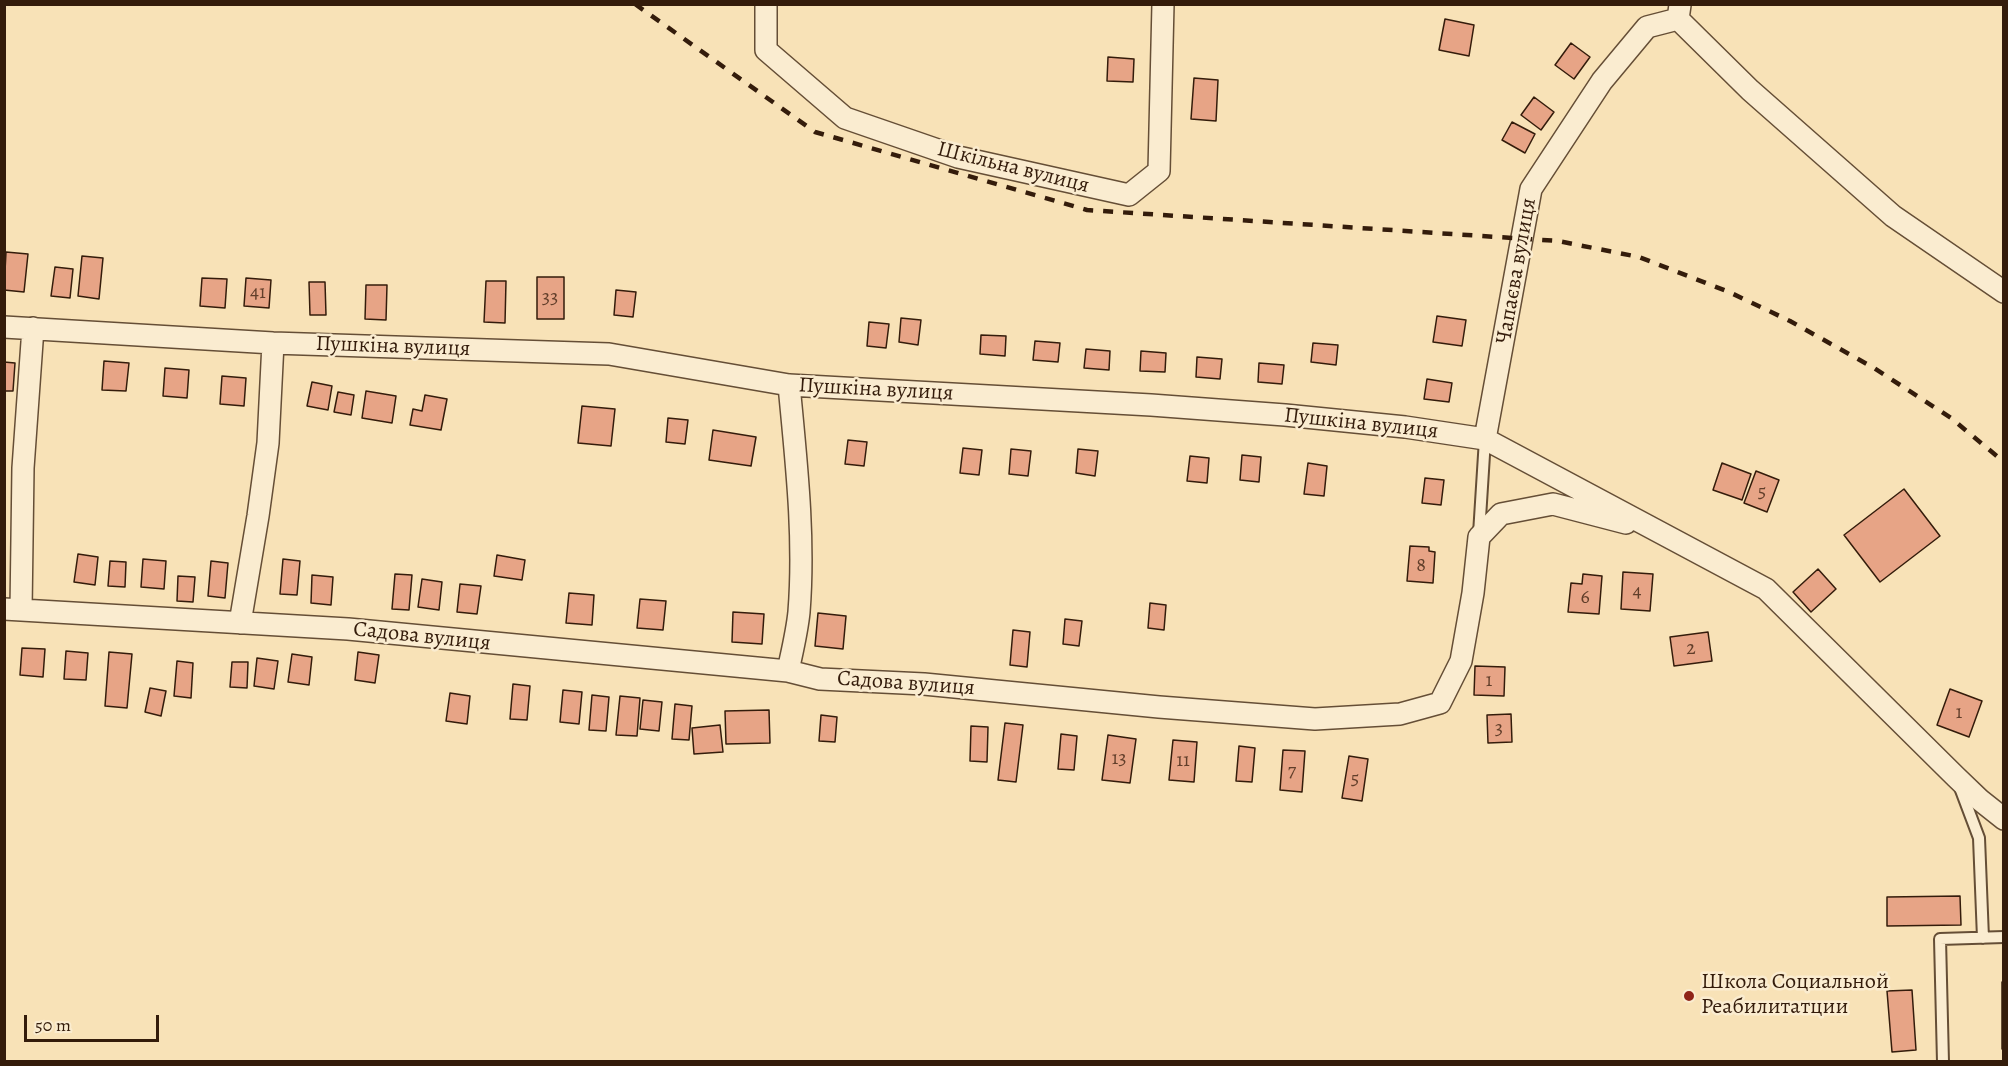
<!DOCTYPE html>
<meta charset="utf-8">
<style>
body{margin:0}
#map{position:relative;width:2008px;height:1066px;overflow:hidden;background:#f8e2b7;font-family:Alegreya,serif}
canvas{display:block}
.frame{position:absolute;inset:0;border:6px solid #341c0b;pointer-events:none}
.scale{position:absolute;left:24px;top:1015px;width:135px;height:27px;box-sizing:border-box;border:3px solid #341c0b;border-top:0;padding-left:8px;font-size:18px;line-height:21px;white-space:nowrap;color:#341c0b;-webkit-text-stroke:4px #faecd0;paint-order:stroke}
</style>
<div id="map">
<canvas width="2008" height="1066"></canvas>
<div class="frame"></div>
<div class="scale">50 m</div>
</div>
<script>
const context = document.querySelector('canvas').getContext('2d');
context.lineJoin = 'round';
function fill(path, color) {
  context.fillStyle = color;
  context.fill(path, 'evenodd');
}
function strokePath(path, color, width, dash) {
  context.strokeStyle = color;
  context.lineWidth = width;
  context.lineCap = dash ? 'butt' : 'round';
  context.setLineDash(dash || []);
  context.stroke(path);
}
function label(font, color, halo, rows, align = 'center') {
  context.font = font + ' Alegreya,serif';
  context.lineWidth = 5;
  context.setLineDash([]);
  context.textBaseline = 'middle';
  context.strokeStyle = halo;
  context.fillStyle = color;
  for (const [text, x, y, turn = 0] of rows) {
    context.save();
    context.translate(x, y);
    context.rotate((+turn || 0) * Math.PI / 180);
    context.textAlign = isNaN(turn) ? turn : align;
    if (halo) context.strokeText(text, 0, 0);
    context.fillText(text, 0, 0);
    context.restore();
  }
}
const building = new Path2D(`
 M1445,19L1474,25L1469,56L1439,50Z
 M1571,43L1590,57L1574,79L1555,65Z
 M1108,57L1134,59L1133,82L1107,81Z
 M1194,78L1218,80L1216,121L1191,119Z
 M1534,97L1554,112L1541,130L1521,115Z
 M1512,122L1535,134L1525,153L1502,140Z
 M6,252L28,254L24,292L4,290Z
 M82,256L103,258L99,299L78,296Z
 M55,267L73,269L70,298L51,296Z
 M537,277H564V319H537Z
 M202,278L227,279L225,308L200,306Z
 M246,278L271,280L269,308L244,306Z
 M486,281H506L505,323L484,322Z
 M309,282H325L326,315H310Z
 M366,285H387L386,320L365,319Z
 M616,290L636,292L633,317L614,315Z
 M1437,316L1466,320L1462,346L1433,342Z
 M901,318L921,320L918,345L899,342Z
 M869,322L889,324L886,348L867,346Z
 M981,335L1006,336L1005,356L980,354Z
 M1035,341L1060,343L1058,362L1033,360Z
 M1313,343L1338,345L1336,365L1311,362Z
 M1086,349L1110,351L1109,370L1084,368Z
 M1141,351L1166,353L1165,372L1140,371Z
 M1197,357L1222,359L1220,379L1196,377Z
 M104,361L129,363L126,391L102,390Z
 M4,362L15,363L13,391H4Z
 M1259,363L1284,365L1282,384L1258,382Z
 M165,368L189,370L187,398L163,396Z
 M222,376L246,378L244,406L220,404Z
 M1427,379L1452,383L1449,402L1424,399Z
 M312,382L332,386L328,410L307,406Z
 M366,391L396,396L392,423L362,418Z
 M338,392L354,395L351,415L334,412Z
 M425,395L447,399L441,430L410,425L413,409L422,411Z
 M582,406L615,409L611,446L578,443Z
 M668,418L688,420L685,444L666,442Z
 M713,430L756,437L751,466L709,460Z
 M848,440L867,442L864,466L845,464Z
 M963,448L982,450L979,475L960,473Z
 M1011,449L1031,451L1028,476L1009,474Z
 M1078,449L1098,451L1095,476L1076,473Z
 M1242,455L1261,457L1259,482L1240,480Z
 M1190,456L1209,458L1207,483L1187,481Z
 M1308,463L1327,466L1324,496L1304,494Z
 M1722,463L1751,474L1742,500L1713,490Z
 M1756,471L1779,480L1767,512L1744,503Z
 M1425,478L1444,480L1441,505L1422,503Z
 M1904,489L1940,536L1880,582L1844,535Z
 M1410,546L1429,547V551L1435,552L1433,583L1407,581Z
 M78,554L98,557L95,585L74,582Z
 M497,555L525,560L522,580L494,576Z
 M143,559L166,561L164,589L141,587Z
 M283,559L300,561L297,595L280,594Z
 M110,561L126,562L125,587L108,586Z
 M211,561L228,563L225,598L208,596Z
 M1818,569L1836,589L1811,612L1793,592Z
 M1623,572L1653,574L1650,611L1621,609Z
 M395,574L412,575L409,610L392,609Z
 M1583,574L1602,576L1599,614L1568,612L1571,583L1582,584Z
 M312,575L333,577L331,605L311,603Z
 M178,576L195,577L193,602L177,601Z
 M422,579L442,582L439,610L418,607Z
 M460,584L481,586L477,614L457,612Z
 M569,593L594,595L592,625L566,623Z
 M640,599L666,601L663,630L637,628Z
 M1150,603L1166,605L1164,630L1148,628Z
 M733,612L764,614L762,644L732,642Z
 M818,613L846,616L843,649L815,646Z
 M1065,619L1082,621L1079,646L1063,644Z
 M1013,630L1030,632L1027,667L1010,665Z
 M1708,632L1712,661L1674,666L1670,637Z
 M22,648L45,649L43,677L20,675Z
 M66,651L88,653L86,680L64,679Z
 M109,652L132,654L127,708L105,706Z
 M358,652L379,655L375,683L355,680Z
 M292,654L312,657L309,685L288,682Z
 M257,658L278,661L274,689L254,686Z
 M177,661L193,663L191,698L174,696Z
 M232,662H248L247,688L230,687Z
 M1475,666L1505,667L1504,696L1474,695Z
 M513,684L530,686L527,720L510,719Z
 M150,688L166,691L161,716L145,712Z
 M1950,689L1982,701L1969,737L1937,725Z
 M563,690L582,692L579,724L560,722Z
 M450,693L470,696L467,724L446,721Z
 M592,695L609,697L606,731L589,730Z
 M620,696L640,698L637,736L616,735Z
 M643,700L662,702L659,731L640,729Z
 M675,704L692,706L689,740L672,739Z
 M769,710L770,743L726,744L725,711Z
 M1511,714L1512,742L1488,743L1487,715Z
 M821,715L837,717L835,742L819,741Z
 M1005,723L1023,725L1016,782L998,780Z
 M720,725L723,752L694,754L692,728Z
 M971,726L988,727L987,762L970,761Z
 M1061,734L1077,736L1074,770L1058,769Z
 M1108,735L1136,739L1130,783L1102,780Z
 M1173,740L1197,742L1194,782L1169,780Z
 M1239,746L1255,748L1252,782L1236,781Z
 M1283,750L1305,751L1302,792L1280,790Z
 M1349,756L1368,759L1362,801L1342,798Z
 M1960,896L1961,925L1887,926V897Z
 M2002,982H2004V1049H2002Z
 M1912,990L1916,1050L1892,1052L1887,991Z`);
fill(building, '#e7a486');
strokePath(building, '#341c0b', 1.5);
const lane = new Path2D(`
 M1479,534L1485,439
 M1959,785L1979,838L1983,938
 M1943,1062L1940,939L2004,937`);
const street = new Path2D(`
 M766,4V50L845,118L958,157L1129,195L1159,171L1163,4
 M1680,5L1678,19L1750,90L1893,216L2004,292
 M4,327L273,343L609,354L789,385L1151,405L1285,415L1405,427L1485,439L1766,589L1956,777L1980,800L2004,819
 M1485,439L1531,189L1602,81L1647,27L1678,19
 M4,609L348,629L788,671L820,679L924,684L1159,707L1315,719L1400,714L1440,703L1461,661L1473,593L1479,537L1501,514L1553,504L1626,523
 M21,610L23,468L33,328
 M240,623L258,516L268,443L273,343
 M788,671C792,652 797,632 799,612C805,536 796,460 789,385`);
strokePath(lane, '#654e36', 14);
strokePath(street, '#654e36', 24);
strokePath(lane, '#faecd0', 10);
strokePath(street, '#faecd0', 21);
strokePath(new Path2D(`
 M635,4L815,132L1087,210L1558,241L1639,257L1729,292L1790,321L1874,368L1951,418L2004,462`), '#341c0b', 4.5, [10, 10]);
for (const [x, y, r, color] of [
 [1689,996,6,"#8f2418"]
]) {
  const dot = new Path2D();
  dot.arc(x, y, r, 0, 2 * Math.PI);
  context.fillStyle = color;
  context.fill(dot);
  strokePath(dot, '#faecd0', 2);
}
label('20px', '#613e2a', null, [
 ["41",258,293],
 ["33",550,298],
 ["5",1762,492],
 ["8",1421,566],
 ["4",1637,592],
 ["6",1585,598],
 ["2",1691,649],
 ["1",1489,681],
 ["1",1959,713],
 ["3",1499,729],
 ["13",1119,759],
 ["11",1183,761],
 ["7",1292,771],
 ["5",1355,779]
]);
label('22px', '#341c0b', '#faecd0', [
 ["Шкільна вулиця",1013,168,14],
 ["Чапаєва вулиця",1517,271,-80],
 ["Пушкіна вулиця",393,347,2],
 ["Пушкіна вулиця",876,390,3],
 ["Пушкіна вулиця",1361,424,6],
 ["Садова вулиця",422,637,6],
 ["Садова вулиця",906,684,4]
]);
label('22px', '#341c0b', '#faecd0', [
 ["Школа Социальной",1701,983],
 ["Реабилитатции",1701,1008]
], 'left');
</script>
